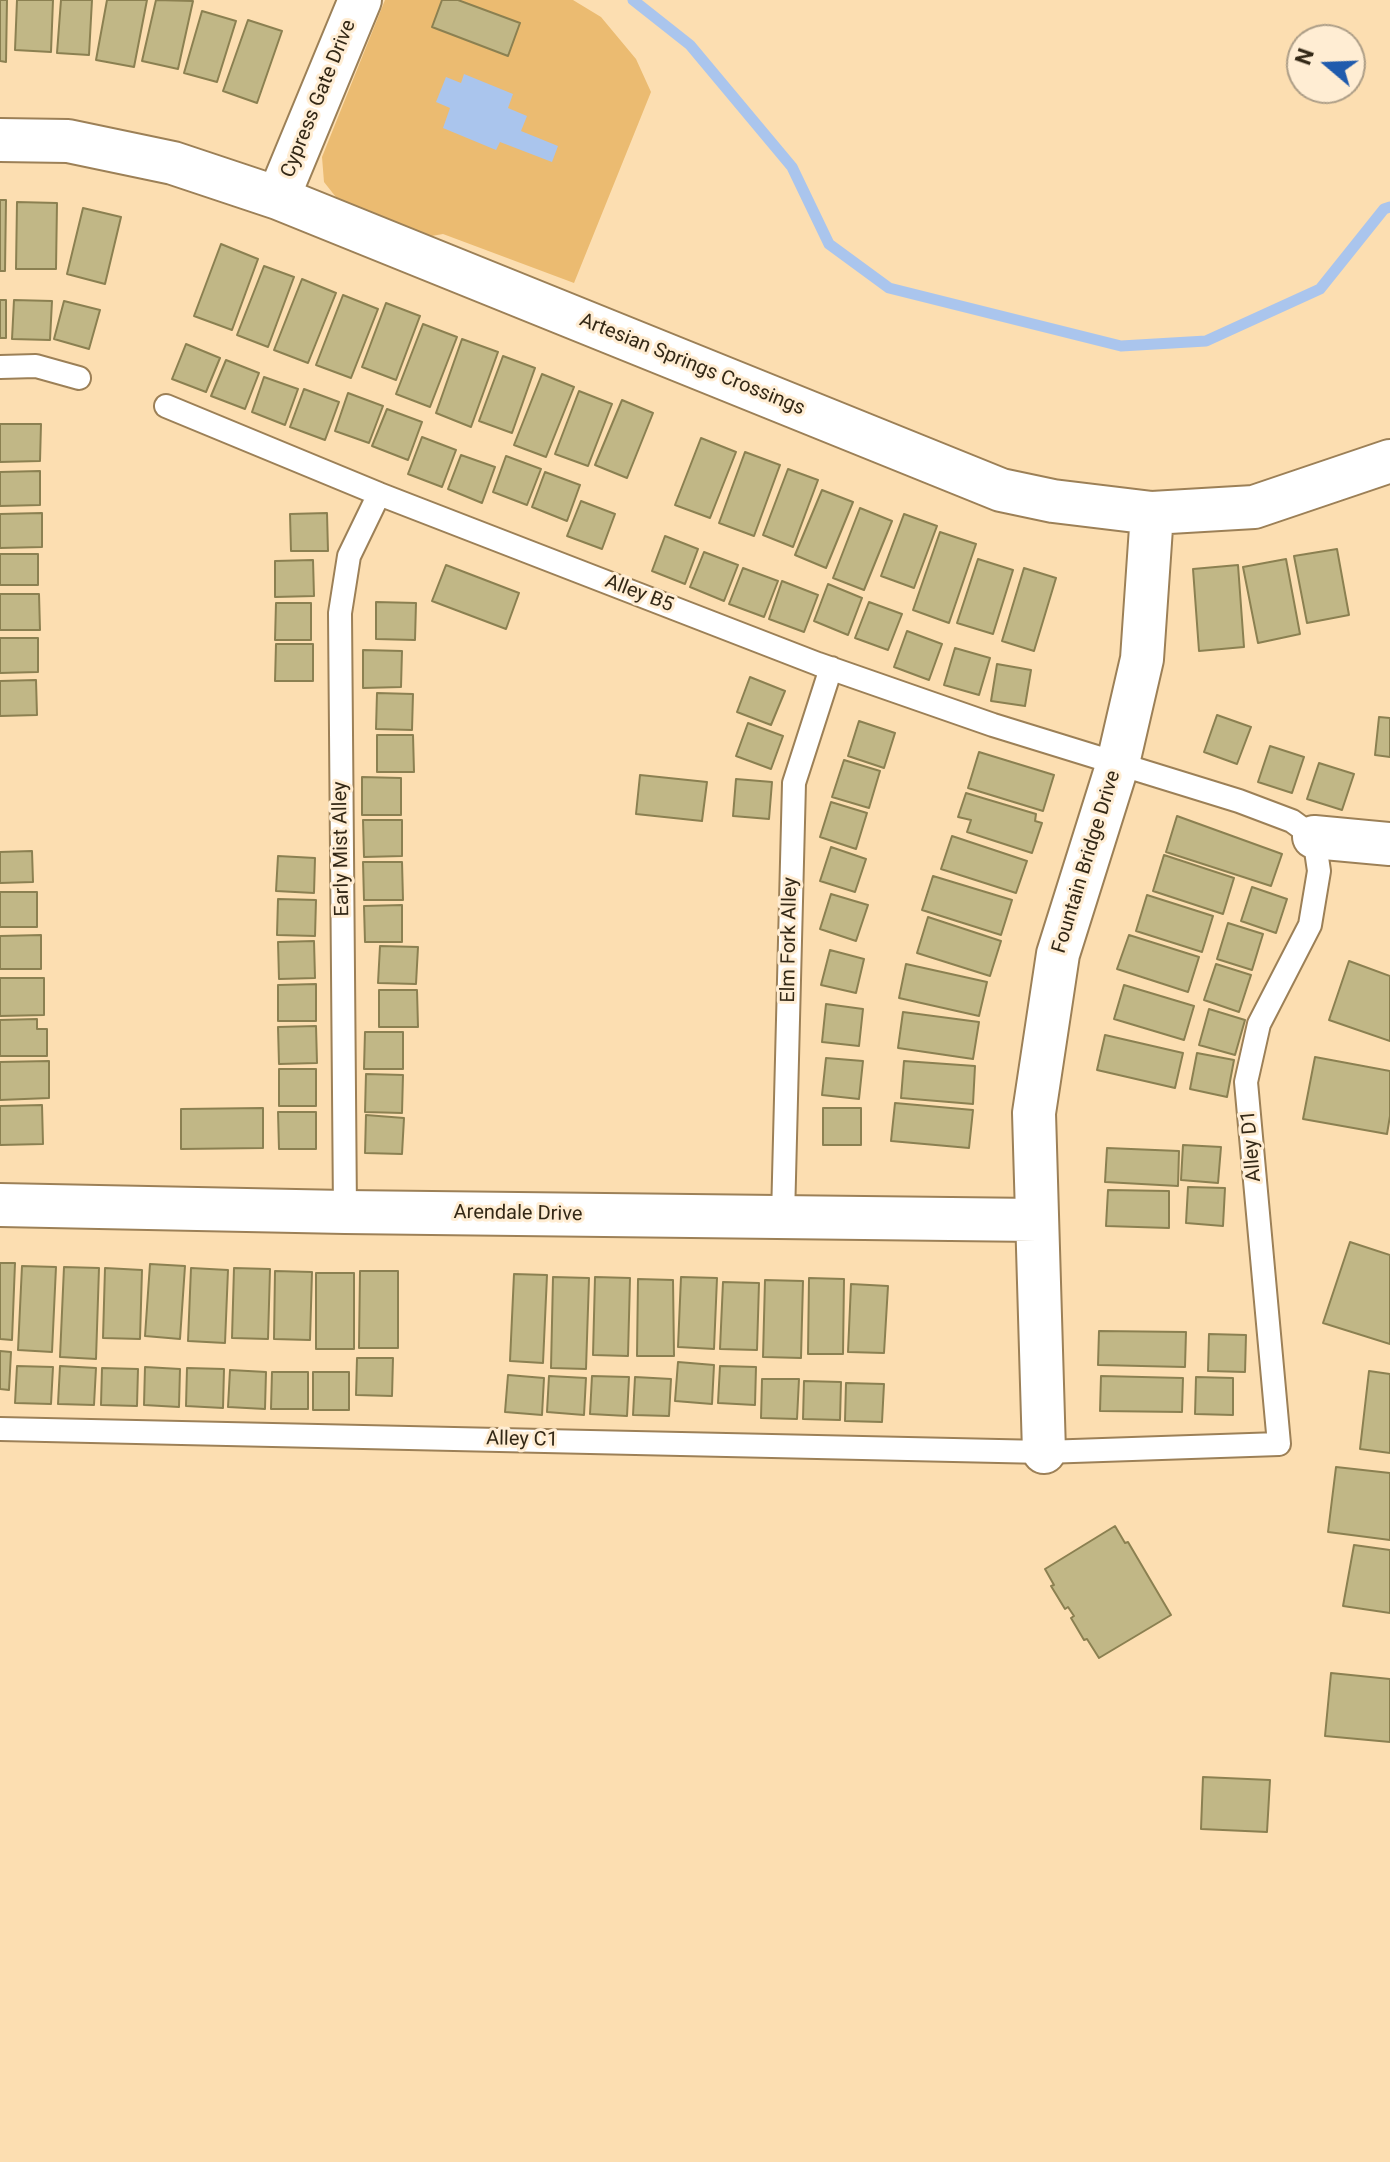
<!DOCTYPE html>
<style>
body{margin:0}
#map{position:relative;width:1390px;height:2162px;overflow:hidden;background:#fcdeb1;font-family:Roboto,sans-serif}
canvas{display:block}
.north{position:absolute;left:1286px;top:24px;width:80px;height:80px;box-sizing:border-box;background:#ffedd3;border:2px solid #ad9e87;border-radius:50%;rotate:289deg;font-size:22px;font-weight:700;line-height:32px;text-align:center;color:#332816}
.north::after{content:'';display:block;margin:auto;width:28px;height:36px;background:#205bad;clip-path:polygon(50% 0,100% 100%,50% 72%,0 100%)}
</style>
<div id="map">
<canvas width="1390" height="2162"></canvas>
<div class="north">N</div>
</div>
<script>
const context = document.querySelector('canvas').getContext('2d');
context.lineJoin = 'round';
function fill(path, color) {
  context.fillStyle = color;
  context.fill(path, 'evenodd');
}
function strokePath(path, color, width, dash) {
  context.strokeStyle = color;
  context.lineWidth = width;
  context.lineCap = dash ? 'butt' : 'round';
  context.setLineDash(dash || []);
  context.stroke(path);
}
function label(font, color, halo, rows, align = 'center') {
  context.font = font + ' Roboto,sans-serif';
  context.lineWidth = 6;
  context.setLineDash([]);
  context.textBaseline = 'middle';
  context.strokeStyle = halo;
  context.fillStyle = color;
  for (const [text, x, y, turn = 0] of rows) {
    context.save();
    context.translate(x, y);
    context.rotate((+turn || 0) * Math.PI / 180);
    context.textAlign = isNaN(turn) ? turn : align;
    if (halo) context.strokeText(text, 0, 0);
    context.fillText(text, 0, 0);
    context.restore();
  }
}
fill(new Path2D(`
 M385,0H573L601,17L636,59L651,92L574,283L443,234L426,237L339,201L324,182L322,157Z`), '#ebbb71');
fill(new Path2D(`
 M464,74L513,94L508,108L527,116L521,131L558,146L552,162L500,142L496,150L443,128L450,108L436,102L446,77L461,83Z`), '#aac5ed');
strokePath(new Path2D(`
 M633,0L690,45L792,167L829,244L889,288L1121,346L1206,341L1320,289L1384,209L1390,207`), '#aac5ed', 11);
const building = new Path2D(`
 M0,0H7L6,62L0,61Z
 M17,0H53L51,52L15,50Z
 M61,0H92L89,55L57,53Z
 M107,0H147L134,67L96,60Z
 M156,0L193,1L178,69L142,61Z
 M442,0H458L520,23L508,56L432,27Z
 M202,11L236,21L217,82L184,73Z
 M248,20L282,31L257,103L223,91Z
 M0,200H6L5,271H0Z
 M17,202L57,203L56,269H16Z
 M83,208L121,217L105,284L67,274Z
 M221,244L258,259L232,330L194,316Z
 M264,266L294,277L268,347L237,335Z
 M302,279L336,293L308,363L274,350Z
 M343,295L378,309L351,378L316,365Z
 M0,300H6V338H0Z
 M14,300L52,301L50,340L12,339Z
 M64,301L100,310L89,349L54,339Z
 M386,303L420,316L396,380L362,367Z
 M423,324L457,337L430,407L396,394Z
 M462,339L498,352L471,427L436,413Z
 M186,344L220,358L206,392L172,379Z
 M503,356L535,368L512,433L479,421Z
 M226,360L259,373L245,409L211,396Z
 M542,374L574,387L546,457L514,445Z
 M264,377L298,389L285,425L252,412Z
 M304,389L339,402L325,440L290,427Z
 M579,391L612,404L588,466L555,454Z
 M348,393L383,406L369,443L335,431Z
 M622,400L653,413L627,478L595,465Z
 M387,409L422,422L408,460L372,446Z
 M0,424H41L40,461L0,462Z
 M422,437L456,450L442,487L408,474Z
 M701,438L736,452L710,518L675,505Z
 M745,452L780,465L754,536L719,523Z
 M461,455L495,467L482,503L448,489Z
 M506,456L541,469L527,505L493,492Z
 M788,469L818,480L793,547L763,535Z
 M40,471V505L0,506V472Z
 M545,472L580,485L567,521L532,507Z
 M822,490L853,502L826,568L795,555Z
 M581,501L615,514L602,549L567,536Z
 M860,508L892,521L864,590L833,578Z
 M42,513V547L0,548V514Z
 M327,513L328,551H291L290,514Z
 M904,514L937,526L914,588L881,576Z
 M940,532L976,544L949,623L913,610Z
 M665,536L698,549L685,584L652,571Z
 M1337,549L1349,615L1307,623L1294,556Z
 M704,552L738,565L724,601L690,587Z
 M0,554H38V585H0Z
 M978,559L1013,570L993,634L957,623Z
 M1286,559L1300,634L1258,643L1243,567Z
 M313,560L314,596L275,597V561Z
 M446,565L519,593L506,629L432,601Z
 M1238,565L1244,647L1199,651L1193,569Z
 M743,568L778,581L764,617L729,604Z
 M1024,568L1056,578L1034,651L1002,641Z
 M782,581L818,595L804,632L769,619Z
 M828,584L862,598L848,635L814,621Z
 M0,594H39L40,630H0Z
 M376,602L416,603L415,640L376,639Z
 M869,602L902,614L888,650L855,638Z
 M276,603H311V640H275Z
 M907,631L942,644L929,680L894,667Z
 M0,638H38V672L0,673Z
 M276,644H313V681H275Z
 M955,648L990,658L979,695L944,685Z
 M363,650L402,651L401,687L363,688Z
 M997,664L1031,670L1025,706L991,701Z
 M750,677L785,691L771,725L737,712Z
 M36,680L37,715L0,716V681Z
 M377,693L413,694L412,730L376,729Z
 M1217,715L1251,727L1237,764L1204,752Z
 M1379,717L1390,718V757L1375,755Z
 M859,721L895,733L884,768L848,756Z
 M748,723L783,736L771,769L736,756Z
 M377,735H413L414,772H377Z
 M1270,746L1304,757L1292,793L1258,782Z
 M979,752L1054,775L1043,811L968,788Z
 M844,760L880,771L869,808L832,797Z
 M1319,763L1354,774L1342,810L1307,799Z
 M640,775L707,782L702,821L636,814Z
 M362,777L401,778V815H362Z
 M736,779L772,782L769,819L733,816Z
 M966,793L1036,814L1035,821L1042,823L1032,853L967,832L971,820L958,817Z
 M831,802L867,813L856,849L820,837Z
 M1177,816L1282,854L1271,886L1166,852Z
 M363,820H402V856L364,857Z
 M952,836L1027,861L1016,893L941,869Z
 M831,847L866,859L855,892L820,881Z
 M32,851L33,882L0,883V852Z
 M1164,855L1234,878L1223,914L1153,891Z
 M278,856L315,858L314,893L276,891Z
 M363,862H402L403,900H364Z
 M933,876L1012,900L1001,935L922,910Z
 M1252,887L1287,899L1276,933L1241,921Z
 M0,892H37V927H0Z
 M831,894L868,905L856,941L820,929Z
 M1147,895L1213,916L1202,952L1136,931Z
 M278,899L316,900L315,936L277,935Z
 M402,905V942H365L364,906Z
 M928,917L1001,941L990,976L917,953Z
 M1228,923L1263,934L1252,970L1217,959Z
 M41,935V969H0V936Z
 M1129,935L1199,957L1188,992L1117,969Z
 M314,941L315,978L279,979L278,942Z
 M380,946L418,947L416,984L378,983Z
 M830,950L864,959L856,993L821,985Z
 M1349,961L1390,976V1041L1329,1020Z
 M906,964L987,982L979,1016L899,998Z
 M1216,964L1251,975L1239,1012L1204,1000Z
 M0,978H44V1015L0,1016Z
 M316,984V1021H278V985Z
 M1124,985L1194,1006L1184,1040L1114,1019Z
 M379,990H417L418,1027H379Z
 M826,1004L863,1009L859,1046L822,1042Z
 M1209,1009L1245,1020L1235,1055L1199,1045Z
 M903,1012L979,1022L973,1059L898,1048Z
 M37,1019V1029H47V1056H0V1020Z
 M316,1026L317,1063L279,1064L278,1027Z
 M365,1032H403V1069H364Z
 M1105,1035L1183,1053L1175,1088L1097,1070Z
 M1197,1053L1234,1060L1227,1097L1190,1089Z
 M1315,1057L1390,1071V1116L1387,1134L1303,1119Z
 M826,1058L863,1061L859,1099L822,1095Z
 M49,1061V1098L0,1100V1062Z
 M904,1061L975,1066L973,1104L901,1098Z
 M279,1069H316V1106H279Z
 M366,1074L403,1075L402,1113L365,1112Z
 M895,1103L973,1110L969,1148L891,1141Z
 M42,1105L43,1144L0,1145V1106Z
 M263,1108V1148L181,1149V1109Z
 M823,1108H861V1145H823Z
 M278,1112H316V1149H279Z
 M366,1115L404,1118L402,1154L365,1153Z
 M1183,1145L1221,1147L1218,1183L1181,1180Z
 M1107,1148L1179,1151L1178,1186L1105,1182Z
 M1188,1187L1225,1188L1223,1226L1186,1223Z
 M1108,1190L1169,1191V1228L1106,1226Z
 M1350,1242L1390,1255V1344L1323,1323Z
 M0,1263H15L12,1340L0,1339Z
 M150,1264L185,1266L180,1339L145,1336Z
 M22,1266L56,1267L52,1352L18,1350Z
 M64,1267L99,1268L96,1359L60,1357Z
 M105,1268L142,1270L140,1339L103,1338Z
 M191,1268L228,1270L225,1343L188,1341Z
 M234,1268L270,1269L268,1339L232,1338Z
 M275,1271L312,1272L310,1340L274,1339Z
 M360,1271H398V1348H359Z
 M316,1273H354V1349H316Z
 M514,1274L547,1275L543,1363L510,1361Z
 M553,1277L589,1278L586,1369L551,1368Z
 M595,1277L630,1278L628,1356L593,1355Z
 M681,1277L717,1278L714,1349L678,1347Z
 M809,1278L844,1279L843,1354H808Z
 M638,1279L673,1280L674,1356H637Z
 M765,1280L803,1281L801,1358L763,1357Z
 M723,1282L759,1283L757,1350L720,1349Z
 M851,1284L888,1286L884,1353L848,1352Z
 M1099,1331L1186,1332L1185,1367L1098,1365Z
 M1209,1334L1246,1335L1245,1372L1208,1371Z
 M0,1351L11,1352L9,1390L0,1389Z
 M357,1358H393L392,1396L356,1395Z
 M678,1362L714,1365L712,1404L675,1401Z
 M17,1366L53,1367L51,1404L15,1403Z
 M60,1366L96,1368L94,1405L58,1404Z
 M720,1366L756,1367L755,1405L718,1403Z
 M145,1367L180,1369L179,1407L144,1405Z
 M102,1368L138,1369L137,1406L101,1405Z
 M187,1368L224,1369L223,1408L186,1406Z
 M230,1370L266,1372L265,1409L228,1407Z
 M1369,1371L1390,1374V1453L1360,1449Z
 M272,1372H308V1409H271Z
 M313,1372H349V1410H313Z
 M508,1375L544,1378L542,1415L505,1412Z
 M549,1376L586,1378L584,1415L547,1412Z
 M592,1376L629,1377L627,1416L590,1414Z
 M1101,1376L1183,1378L1182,1412L1100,1411Z
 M635,1377L671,1379L669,1416L633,1415Z
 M1196,1377L1233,1378V1415L1195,1414Z
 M762,1379H799L797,1419L761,1418Z
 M804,1381L841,1382L840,1420L803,1419Z
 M846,1383L884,1384L882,1422L845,1421Z
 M1336,1467L1390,1473V1540L1328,1532Z
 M1115,1526L1125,1543L1128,1542L1171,1615L1099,1658L1087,1639L1084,1640L1071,1618L1074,1616L1068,1607L1065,1609L1051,1586L1054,1585L1045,1569Z
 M1354,1545L1390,1550V1613L1343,1606Z
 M1331,1673L1390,1679V1742L1325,1736Z
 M1203,1777L1270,1780L1267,1832L1201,1829Z`);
fill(building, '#c1b786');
strokePath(building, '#8b8051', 2);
const service = new Path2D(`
 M0,367L36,366L79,378
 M345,1212L340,613L349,556L379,494
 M783,1217L794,783L831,668
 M0,1429L1044,1452L1279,1444L1246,1082L1259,1024L1310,925L1319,871L1314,837L1292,821L1239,801L993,725L818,664L379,494L166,406`);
const minor = new Path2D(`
 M0,140L68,141L173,163L278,198L1001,490L1053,501L1152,513L1254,507L1390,461
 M278,198L360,0
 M1314,837L1390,844
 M0,1205L345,1212L1037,1220
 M1044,1452L1034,1113L1058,954L1118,763L1142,659L1152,513`);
strokePath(service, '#9c8057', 26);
strokePath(minor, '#9c8057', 46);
strokePath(service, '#fff', 22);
strokePath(minor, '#fff', 42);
label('20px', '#332816', '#ffedd3', [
 ["Cypress Gate Drive",319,99,-68],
 ["Artesian Springs Crossings",692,365,22],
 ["Alley B5",639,594,21],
 ["Early Mist Alley",342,849,-91],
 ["Fountain Bridge Drive",1087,862,-73],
 ["Elm Fork Alley",790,940,-89],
 ["Alley D1",1252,1146,-95],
 ["Arendale Drive",518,1214,1],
 ["Alley C1",522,1440,1]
]);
</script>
